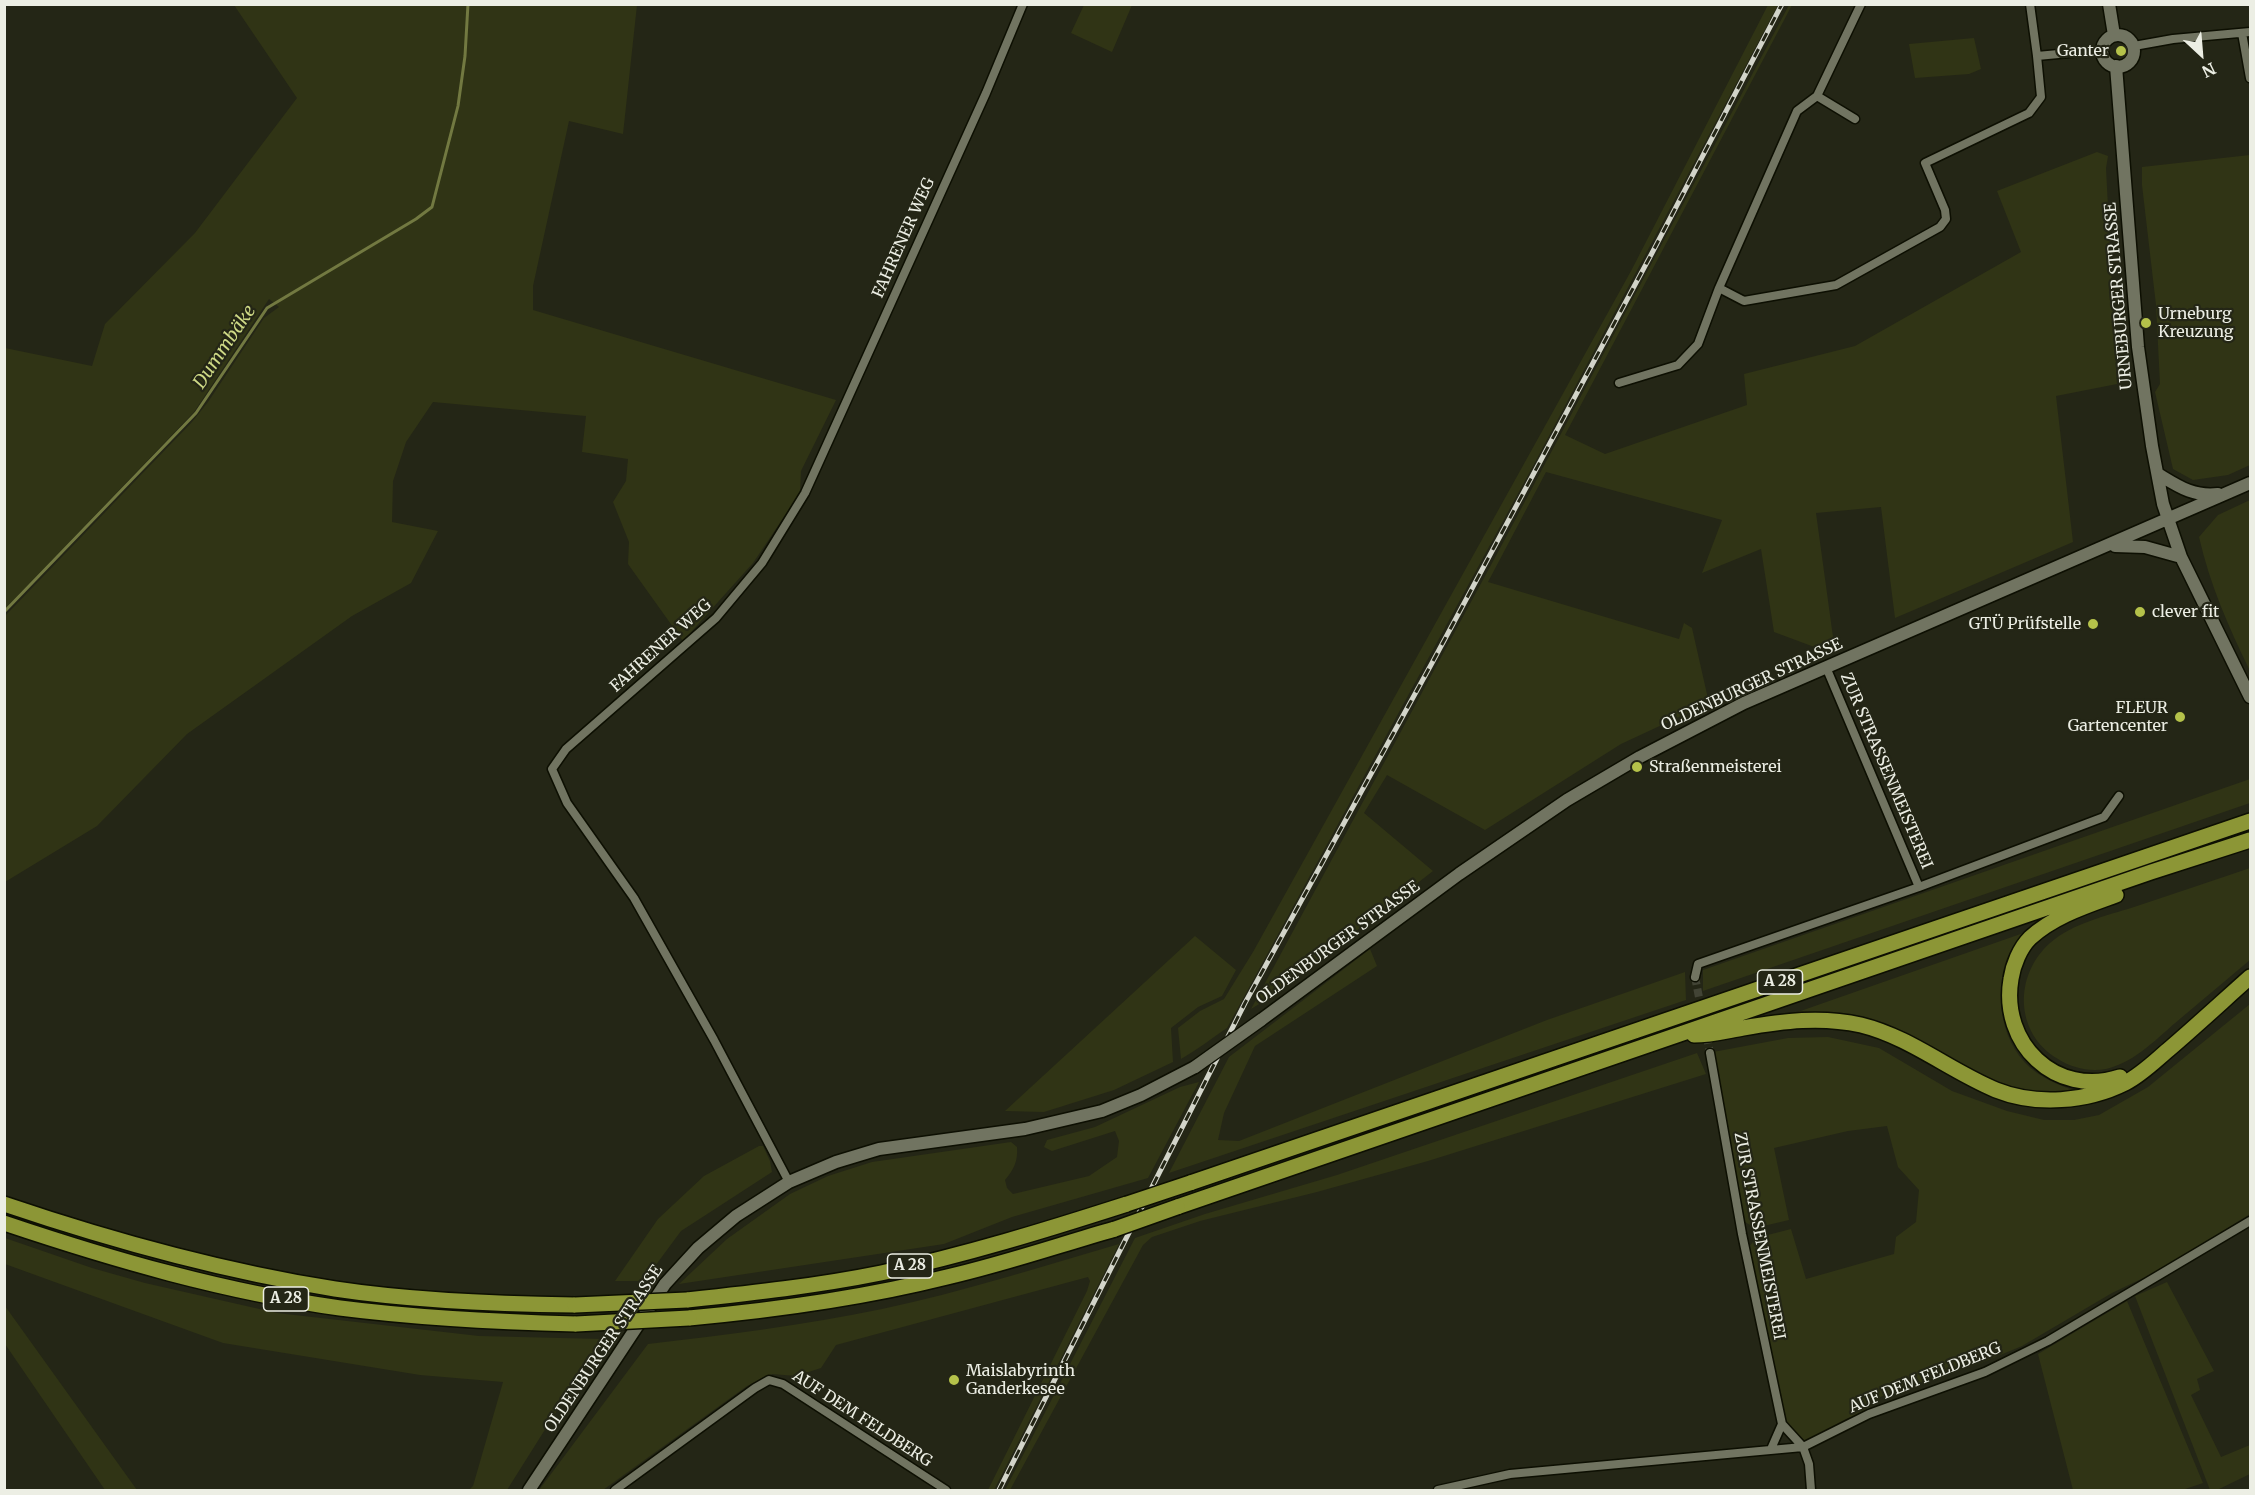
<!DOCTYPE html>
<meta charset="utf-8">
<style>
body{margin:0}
#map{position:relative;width:2255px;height:1495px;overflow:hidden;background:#242616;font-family:Merriweather,serif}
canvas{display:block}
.frame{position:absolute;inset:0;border:6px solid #eceee4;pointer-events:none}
.north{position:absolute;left:2171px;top:24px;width:60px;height:60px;-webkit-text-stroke:4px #242616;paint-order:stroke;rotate:154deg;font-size:16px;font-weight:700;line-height:24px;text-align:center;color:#eceee4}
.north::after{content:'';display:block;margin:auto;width:21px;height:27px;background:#eceee4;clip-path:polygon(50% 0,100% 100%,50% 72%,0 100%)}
</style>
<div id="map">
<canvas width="2255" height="1495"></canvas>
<div class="frame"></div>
<div class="north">N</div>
</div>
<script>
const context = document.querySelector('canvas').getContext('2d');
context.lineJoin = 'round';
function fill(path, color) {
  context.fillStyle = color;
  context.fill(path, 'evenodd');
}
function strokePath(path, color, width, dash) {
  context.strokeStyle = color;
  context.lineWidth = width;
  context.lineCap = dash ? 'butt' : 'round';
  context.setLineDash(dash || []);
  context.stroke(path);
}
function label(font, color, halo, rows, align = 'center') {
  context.font = font + ' Merriweather,serif';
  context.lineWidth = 4.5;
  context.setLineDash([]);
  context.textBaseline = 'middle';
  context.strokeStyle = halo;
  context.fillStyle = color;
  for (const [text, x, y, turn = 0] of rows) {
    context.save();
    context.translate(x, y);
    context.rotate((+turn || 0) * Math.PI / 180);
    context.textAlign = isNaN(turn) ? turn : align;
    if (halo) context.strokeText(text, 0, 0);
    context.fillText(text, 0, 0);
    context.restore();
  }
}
fill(new Path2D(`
 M234,5H637L623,134L569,121L533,286V310L836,400L801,471L800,493L753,563L683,641L628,564L629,542L613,502L626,481L628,459L582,452L586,416L433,402L406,442L393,481L392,522L438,531L411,583L352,616L187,734L97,826L5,882V616L192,422L208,402L264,318L279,307L269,299L194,412L5,609V348L92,366L105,324L195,233L297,98Z
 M1084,5H1132L1112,52L1071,33Z
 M1768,5H1778L1533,466L1227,1028C1211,1039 1198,1049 1181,1059L1178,1028L1200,1011L1224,999L1253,952L1631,271Z
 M1789,5H1792L1565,435L1605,454L1747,405L1744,374L1855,346L2021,252L1997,191L2097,152L2108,156L2106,168L2117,384L2056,396L2073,542L1895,618L1881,507L1816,513L1833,637L1817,648L1774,632L1761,549L1702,573L1722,520L1546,472L1488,582L1679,639L1684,623L1692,628L1709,703L1621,744L1485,830L1387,775L1364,813L1433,871L1274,995L1251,1009L1505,539Z
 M1974,38L1981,69L1969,74L1915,78L1909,44Z
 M2250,155V465L2228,475L2193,480L2173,469L2155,392L2160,384L2156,305L2142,185V167Z
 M2250,500V671C2229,628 2210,585 2199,537L2218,515Z
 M2250,779V803L1703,991V970Z
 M2250,868V960C2227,979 2204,999 2181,1018C2158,1037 2136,1062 2106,1069C2089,1072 2072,1068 2058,1059C2014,1033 2014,975 2050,943C2073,923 2106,916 2134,907C2173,894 2212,881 2250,868Z
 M2032,930C2025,937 2015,945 2011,955C1991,992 2001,1048 2037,1073C2049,1081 2062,1086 2075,1091L2026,1092L1996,1086L1936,1051L1792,1014Z
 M1195,936L1236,970L1222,996L1198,1007L1171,1028L1173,1062L1114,1090L1044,1112L1005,1111Z
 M1370,949L1377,966L1255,1046L1224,1113L1218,1140L1239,1141L1547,1020L1685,972L1686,1000L1169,1173L1229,1057Z
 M2250,1004V1214L2160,1270L2112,1293L2022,1346L1981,1363L1880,1397L1867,1411L1846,1419L1806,1441L1797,1436L1784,1418L1749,1247L1756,1238L1791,1229L1806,1279L1894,1254L1896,1237L1916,1222L1919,1190L1898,1167L1887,1126L1848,1131L1774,1148L1789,1220L1755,1228L1745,1222L1713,1052L1788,1038L1828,1037L1879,1048L1952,1091L2007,1111L2044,1120H2074L2099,1115L2148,1087Z
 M1697,1053L1706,1074L1428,1161L1317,1192L1200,1221L1152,1237L1143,1245L1010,1490H1005L1135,1238L1205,1214L1337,1175Z
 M1199,1082L1148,1178L1012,1217L944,1244L679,1284L727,1239L790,1194L828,1176L872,1162L1011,1142L1017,1147C1018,1161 1014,1169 1005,1180L1007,1188L1013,1194L1089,1176L1117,1157L1119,1141L1115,1131L1052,1151L1044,1147L1047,1140L1095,1127L1180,1087Z
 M759,1146H763L770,1161L772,1172L681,1231L644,1281H615L658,1219L704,1176Z
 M5,1238L92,1268L145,1283L277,1313L479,1336L602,1339L507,1490H469L473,1486L503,1382L420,1375L223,1343L5,1264Z
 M1119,1244L994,1490H988L1087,1291L1090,1281L1088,1277L836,1345L821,1368L796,1376L772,1374L747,1386L603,1490H539L648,1344C726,1335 804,1325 882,1309C962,1292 1040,1267 1119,1244Z
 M2167,1282L2214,1371L2197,1379L2200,1390L2191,1395L2221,1457L2250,1445V1474L2217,1490H2210L2135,1296Z
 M2127,1301L2203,1483L2182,1490H2073L2038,1354Z
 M4,1306H5L137,1490H105L5,1344Z`), '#303415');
strokePath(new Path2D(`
 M4,612L196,413L267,308L416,219L432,207L458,106L465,56L468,4`), '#727941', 3);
strokePath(new Path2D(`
 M1695,977L1710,1053`), '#424435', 8, [8, 4]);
const street = new Path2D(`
 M2030,4L2037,56L2102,50
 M2242,33L2250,78
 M2134,46L2173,39L2250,32
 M1817,96L1855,119
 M1719,288L1744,301L1836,285L1940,227L1946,219L1945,210L1925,163L2029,113L2041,97L2037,56
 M1619,383L1678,365L1698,344L1719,288L1797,111L1817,96L1861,4
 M1826,667L1919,887
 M1695,977L1698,964L1919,887L2104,817L2119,796
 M1710,1053L1742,1234L1782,1424L1803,1447L1809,1464L1811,1490
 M789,1182L714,1040L634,898L567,803L552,769L566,749L716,618L762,563L805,493L986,93L1023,4
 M1771,1449L1782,1424
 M615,1490L755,1388L769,1380L783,1384L946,1490
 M1438,1490L1510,1474L1803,1447L1869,1414L1985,1372L2048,1341L2250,1221`);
const secondary = new Path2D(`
 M2109,4L2114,35
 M2102 51a16 16 0 1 1 32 0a16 16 0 1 1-32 0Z
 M2116,66L2138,347L2152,446L2163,504L2181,557L2250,697
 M2158,474C2178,486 2193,497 2218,494
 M2115,546L2145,547L2181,557
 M1261,1020L1459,874L1567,800L1640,757L1744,703L2250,483
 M529,1490L665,1284L698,1248L736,1216L789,1182L836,1162L879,1149L1025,1129L1102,1111L1141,1095L1195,1067`);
const highway = new Path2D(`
 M2116,895C2086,906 2054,916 2030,938C2020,948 2013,965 2011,979C2000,1043 2055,1098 2120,1077
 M1694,1035C1711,1035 1726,1031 1743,1028C1783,1021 1821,1016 1861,1025C1910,1037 1950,1071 1996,1090C2036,1106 2087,1102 2125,1083C2141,1075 2155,1061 2168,1050C2196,1026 2223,1001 2250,977
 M1190,1183L2250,821
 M4,1204C113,1241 222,1271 335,1289C414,1301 495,1304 575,1305
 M1177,1207L2151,872L2250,840
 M4,1223C114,1260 225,1292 340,1308C418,1318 497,1322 576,1324
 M687,1300C752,1293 817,1286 881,1273C965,1255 1046,1230 1127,1204
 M689,1318C776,1310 863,1298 947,1277C1004,1264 1059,1245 1115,1229`);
strokePath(street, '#0d0f02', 11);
strokePath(secondary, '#0d0f02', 15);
strokePath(highway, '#0d0f02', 18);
strokePath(street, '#717461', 8);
strokePath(secondary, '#717461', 12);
strokePath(highway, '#8c9636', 15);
const rail = new Path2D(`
 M999,1490L1245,1003L1432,663L1652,253L1782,4`);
strokePath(rail, '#d2d4c9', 5);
strokePath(rail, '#242616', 3, [9]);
const secondaryBridge = new Path2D(`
 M1195,1067L1261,1020`);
const highwayBridge = new Path2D(`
 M1127,1204L1190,1183
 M1115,1229L1177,1207
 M575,1305L687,1300
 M576,1324L689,1318`);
strokePath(secondaryBridge, '#0d0f02', 15, []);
strokePath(highwayBridge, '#0d0f02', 18, []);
strokePath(secondaryBridge, '#717461', 12);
strokePath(highwayBridge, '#8c9636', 15);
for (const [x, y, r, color] of [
 [2121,51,6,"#b5c24a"],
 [2146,323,6,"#b5c24a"],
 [2140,612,6,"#b5c24a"],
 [2093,624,6,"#b5c24a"],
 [2180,717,6,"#b5c24a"],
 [1637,767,6,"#b5c24a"],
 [954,1380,6,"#b5c24a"]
]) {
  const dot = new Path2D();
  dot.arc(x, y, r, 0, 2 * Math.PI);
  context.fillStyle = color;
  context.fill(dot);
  strokePath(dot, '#242616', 2);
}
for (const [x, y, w] of [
 [1780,982,45],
 [910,1266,45],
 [286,1299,45]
]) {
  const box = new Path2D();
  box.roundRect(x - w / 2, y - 12, w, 24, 4.5);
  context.fillStyle = '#242616';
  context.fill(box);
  strokePath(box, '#eceee4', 1.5);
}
label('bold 15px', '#eceee4', null, [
 ["A 28",1780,982],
 ["A 28",910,1266],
 ["A 28",286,1299]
]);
label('16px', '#eceee4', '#242616', [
 ["Ganter",2109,51,"right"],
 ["Urneburg",2158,314],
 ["Kreuzung",2158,332],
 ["clever fit",2152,612],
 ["GTÜ Prüfstelle",2081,624,"right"],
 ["FLEUR",2168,708,"right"],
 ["Gartencenter",2168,726,"right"],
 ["Straßenmeisterei",1649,767],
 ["Maislabyrinth",966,1371],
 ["Ganderkesee",966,1389]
], 'left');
label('16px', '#eceee4', '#242616', [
 ["FAHRENER WEG",904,238,-66],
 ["URNEBURGER STRASSE",2119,296,-95],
 ["FAHRENER WEG",661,646,-42],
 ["OLDENBURGER STRASSE",1752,685,-25],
 ["ZUR STRASSENMEISTEREI",1886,771,67],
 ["OLDENBURGER STRASSE",1338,943,-36],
 ["ZUR STRASSENMEISTEREI",1759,1236,79],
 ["OLDENBURGER STRASSE",604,1349,-56],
 ["AUF DEM FELDBERG",1925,1378,-22],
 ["AUF DEM FELDBERG",862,1419,33]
]);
label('italic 18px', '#ced985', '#242616', [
 ["Dummbäke",225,347,-56]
]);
</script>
